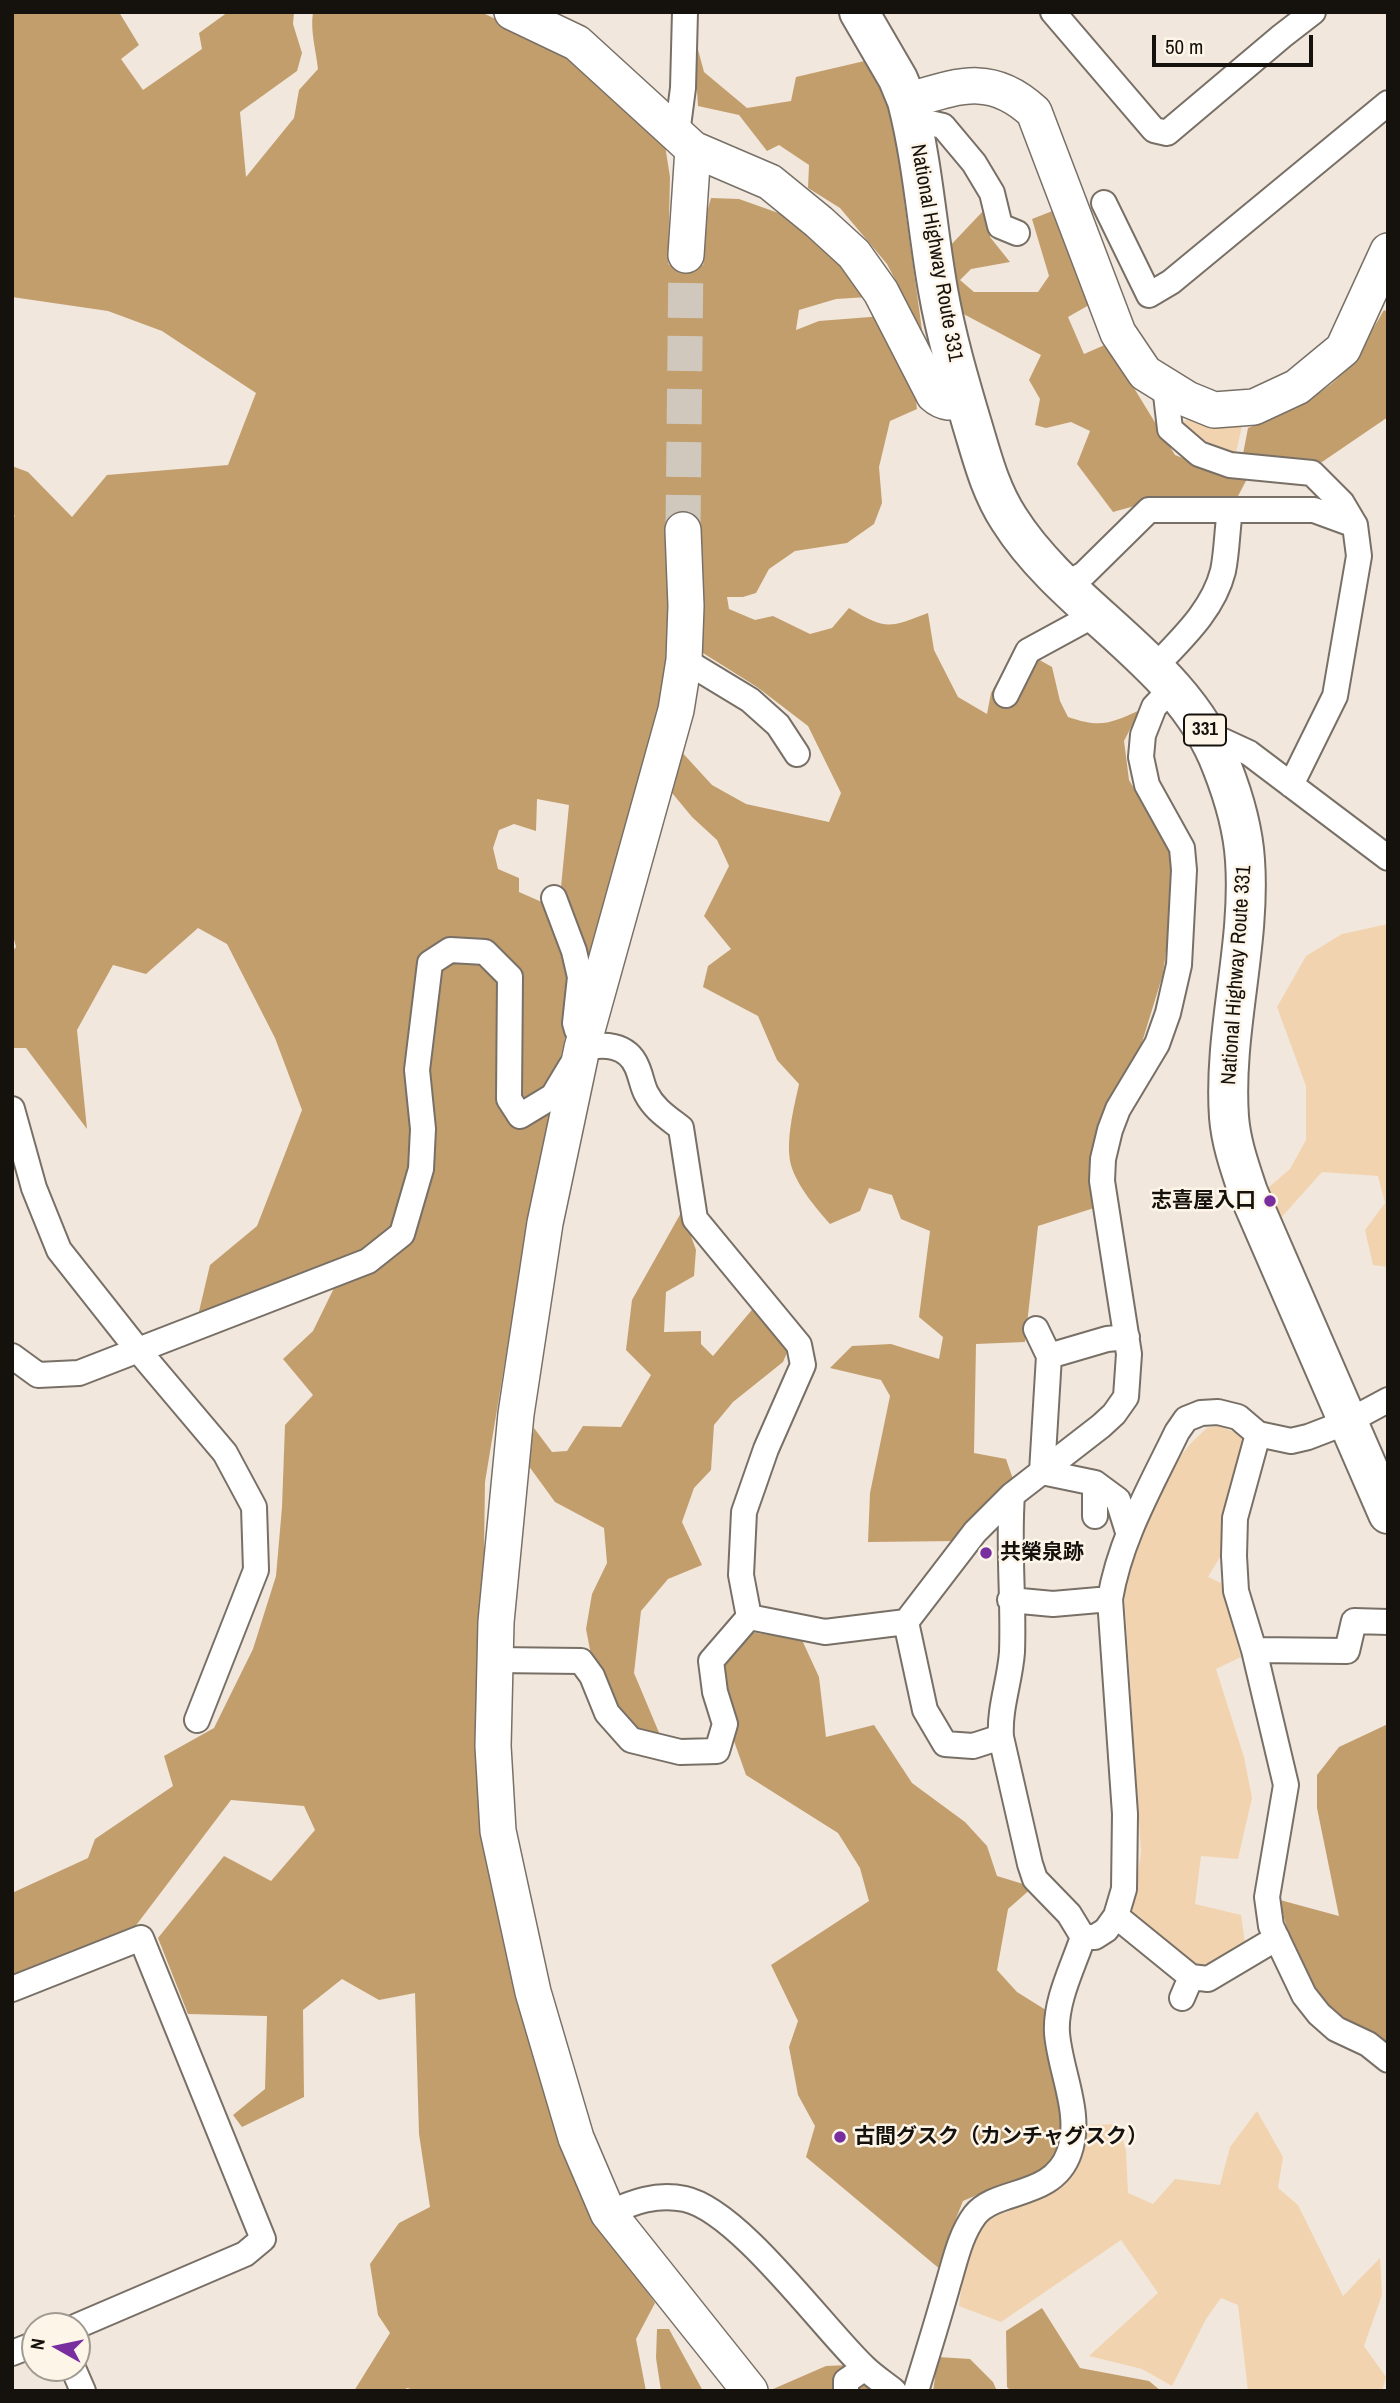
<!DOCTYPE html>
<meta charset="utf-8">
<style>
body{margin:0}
#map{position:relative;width:1400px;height:2403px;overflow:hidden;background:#f1e7dc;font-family:"Archivo Narrow",sans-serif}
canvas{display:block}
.frame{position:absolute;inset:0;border:14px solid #15120e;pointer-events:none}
.north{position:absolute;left:21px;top:2312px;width:70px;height:70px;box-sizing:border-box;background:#fef5e9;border:2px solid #a19a91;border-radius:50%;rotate:279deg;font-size:19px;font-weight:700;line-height:28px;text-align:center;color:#15120e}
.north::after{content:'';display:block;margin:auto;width:24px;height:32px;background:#792ea0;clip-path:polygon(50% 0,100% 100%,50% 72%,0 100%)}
.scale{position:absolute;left:1152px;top:35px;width:161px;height:32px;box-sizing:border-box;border:4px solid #15120e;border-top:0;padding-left:9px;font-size:21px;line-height:24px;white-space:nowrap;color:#15120e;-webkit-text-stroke:5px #fef5e9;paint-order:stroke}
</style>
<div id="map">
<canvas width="1400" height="2403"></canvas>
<div class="frame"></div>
<div class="north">N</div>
<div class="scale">50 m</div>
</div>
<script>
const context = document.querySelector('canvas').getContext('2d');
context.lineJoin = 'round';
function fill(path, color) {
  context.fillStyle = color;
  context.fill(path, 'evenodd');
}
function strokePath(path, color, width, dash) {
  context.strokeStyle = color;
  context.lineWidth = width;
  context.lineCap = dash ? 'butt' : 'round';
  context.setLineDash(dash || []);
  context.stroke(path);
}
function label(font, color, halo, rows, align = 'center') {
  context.font = font + ' "Archivo Narrow","Noto Sans JP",sans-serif';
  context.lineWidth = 5;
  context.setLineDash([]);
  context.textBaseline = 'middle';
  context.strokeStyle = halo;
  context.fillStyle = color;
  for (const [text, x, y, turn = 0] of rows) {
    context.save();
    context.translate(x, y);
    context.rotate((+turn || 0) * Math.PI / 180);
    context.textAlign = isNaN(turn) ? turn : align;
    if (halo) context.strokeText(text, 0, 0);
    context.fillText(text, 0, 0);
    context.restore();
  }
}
fill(new Path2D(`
 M1193,416L1213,427L1242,426L1236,452L1212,450L1181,423Z
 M1388,924V1267L1373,1265L1365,1230L1385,1203L1378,1176L1322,1172L1279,1220L1269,1187L1290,1169L1306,1140V1086L1277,1007L1306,956L1342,934Z
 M1219,1426L1239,1434L1244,1444L1223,1552L1208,1577L1221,1583L1241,1657L1216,1669L1244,1757L1252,1798L1238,1859L1201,1856L1195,1904L1241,1915L1245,1943L1212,1967L1197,1968L1132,1915L1141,1852L1124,1591L1134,1547L1173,1465L1192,1442L1207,1428Z
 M1257,2111L1283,2157L1278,2188L1298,2205L1343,2296L1380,2258L1382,2295L1364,2346L1386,2377L1382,2391H1248L1238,2305L1221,2298L1206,2319L1172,2386L1142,2369L1089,2356L1158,2293L1121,2240L1001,2322L959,2306L964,2269L985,2221C1017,2207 1059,2194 1079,2163C1085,2153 1085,2136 1087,2125L1118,2124L1126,2151L1128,2193L1153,2204L1175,2179L1220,2185L1230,2147Z`), '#f1d4af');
fill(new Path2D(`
 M12,12H119L139,45L121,59L143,90L202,49L199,33L228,12H294L293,24L302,53L297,71L240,112L246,177L294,118L299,90L318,69C316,50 310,31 313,12H481L572,56L664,139L670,177L668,262L693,260L711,198L739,199L801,221L851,262L868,297L836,299L799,310L796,330L819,321L883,316L915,389L917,409L890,421L879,467L882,503L874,524L847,543L795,551L769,569L756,593L743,597H727L729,609L755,620L773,616L810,634L832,628L849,608C886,630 889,628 928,613L934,650L958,697L987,714L991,693L1006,666L1020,649L1052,667L1060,701L1068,717C1101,728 1109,724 1140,710L1124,741L1129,780L1170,851L1173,900L1163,974L1140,1049L1108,1104L1092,1153L1094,1208L1038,1226L1025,1342L976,1344L974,1453L1006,1459L1014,1482L957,1541L868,1542L870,1493L890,1396L881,1380L830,1368L852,1346L891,1344L939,1359L943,1337L919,1317L930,1231L901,1219L892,1195L869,1188L860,1211L830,1224C816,1208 797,1186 791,1165C785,1142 794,1107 799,1084L777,1060L758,1016L703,987L708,966L731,949L704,916L729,866L717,840L692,817L668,788L679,749L712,785L746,804L829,822L841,793L808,726L757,687L695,648V524L665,525L671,655L644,789L589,975L572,912L561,887L569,805L537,799L536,831L514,824L499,830L493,848L498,869L519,878V892L544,903L570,977L566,1034L556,1077L525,1104L519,1096L520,977L489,945L424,955L412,1170L394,1229L363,1256L197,1320L210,1265L257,1226L302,1110L275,1038L227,944L198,928L146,974L113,965L77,1030L87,1129L26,1048H12V952L16,947L12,932V518L15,516L12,514V466L28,472L72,517L107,475L228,465L256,393L162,331L108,311L12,297Z
 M693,31L704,72L747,108L791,101L796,77L873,59L889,87L909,172L904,201L924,344L908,304L887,264L840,208L808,188L809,165L779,145L767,151L739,115L698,106Z
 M984,210L991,226L990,237L1010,262L971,269L960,280L974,292H1038L1049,276L1032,219L1055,210L1089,305L1068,317L1084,354L1107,344L1175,455L1219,472L1248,477L1237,498L1156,500L1113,512L1077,464L1090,431L1071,422L1046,428L1035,425L1040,399L1029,380L1041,355L954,309L947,249Z
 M1384,310L1388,312V417L1322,462L1243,454L1248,428C1277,416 1306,404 1330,385C1350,370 1371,332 1384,310Z
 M457,957L483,964L505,984L501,1105L519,1128L551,1113L520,1271L485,1482L481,1754L590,2210L655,2303L636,2339L646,2391H418L407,2388L403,2391H354L390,2333L378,2315L370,2264L399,2223L430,2207L419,2134L415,1993L379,2000L342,1979L303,2010L304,2097L242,2127L233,2115L265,2089L267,2016L188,2014L158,1938L224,1856L271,1881L315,1830L304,1806L231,1800L134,1928L12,1978V1893L88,1858L95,1839L173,1786L164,1756L214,1728L253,1649L276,1576L282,1507L285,1425L313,1395L283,1359L313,1331L335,1286L376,1269L416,1233L431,1176L427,1070L438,971Z
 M682,1211L696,1250L694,1276L666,1292L664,1332L701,1331V1344L713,1356L756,1305L789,1348L783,1362L733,1402L714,1425L711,1470L694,1488L682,1522L702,1565L668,1579L641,1611L634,1673L660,1735L637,1733L614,1711L592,1660L586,1629L592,1594L607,1563L604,1528L555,1502L528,1465L534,1428L552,1452L567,1451L583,1426L621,1427L651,1375L626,1350L632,1300Z
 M750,1632L802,1640L819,1677L826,1737L874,1725L912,1783L965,1822L987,1846L997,1876L1033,1887L1008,1909L997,1970L1017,1992L1049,2012L1063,2116L1060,2154L1043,2173L995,2187L963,2201L953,2226L941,2270L806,2157L815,2126L798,2095L789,2047L798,2021L771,1965L869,1901L860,1868L838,1833L746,1775L734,1741L731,1706L725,1690L724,1666Z
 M1388,1724V2047C1368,2034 1341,2020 1324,2005C1304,1988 1285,1927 1280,1900L1339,1916L1317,1808V1775L1339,1747Z
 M1042,2308L1080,2368L1149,2381L1161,2391H1011L1007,2387L1006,2331Z
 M657,2329H669L703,2391H661L656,2358Z
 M938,2357L970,2359L993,2382L997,2391H933Z
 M850,2365L879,2391L773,2389L826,2366Z`), '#c39e6d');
strokePath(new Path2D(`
 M683,530L686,255`), '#d0c7bd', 35, [35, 18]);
const street = new Path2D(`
 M1053,12L1154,130L1167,133L1282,36L1313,12
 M912,119L943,126L974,163L992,193L1000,226L1017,233
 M677,134L683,88L685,12
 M1104,203L1149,295L1171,282L1388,103
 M1165,386L1170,429L1199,454L1230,465L1312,473L1342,503L1355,525L1359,556L1335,696L1291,785
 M1064,585L1084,574L1149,510H1314L1355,525
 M684,660L750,700L778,725L797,754
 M1153,669C1180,640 1213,611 1223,571C1227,552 1227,530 1230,510
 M1006,695L1028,651L1096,614
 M1210,739L1223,741L1249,753L1388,858
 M554,898L574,951L580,977L575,1023L577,1030
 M582,1048C603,1044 627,1043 637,1067C641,1076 642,1085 646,1093C654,1109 667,1117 681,1128L695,1219L799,1345L803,1365L766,1449L744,1512L741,1575L749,1617L825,1632L906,1622L975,1532L1012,1495L1101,1426L1114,1414L1126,1397L1129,1354L1102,1181L1103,1159L1110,1130L1118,1109L1157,1044L1168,1013L1179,965L1184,870L1182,848L1147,785L1141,757L1143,735L1154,707L1172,688
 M12,1109L34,1188L59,1250L138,1350L225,1453L254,1507L256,1570L197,1720
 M1036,1329L1049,1356L1042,1472L1095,1483L1118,1500L1128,1532
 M12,1356L38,1375L79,1373L368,1261L402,1234L421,1169L423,1129L417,1070L430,963L450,950L485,952L510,977L509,1099L520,1116L553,1096L571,1066
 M1049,1356L1107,1339L1127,1337
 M1258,1434L1235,1518L1234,1556L1236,1591L1254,1650L1286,1785L1267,1897L1271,1926L1304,1995L1319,2014L1336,2029L1368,2044L1388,2060
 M1012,1495C1008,1547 1014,1600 1012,1652C1010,1681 999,1708 1001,1737L1030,1864L1035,1879L1069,1914L1083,1937H1095L1106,1930L1116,1916L1124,1889L1125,1814L1110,1599C1120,1539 1151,1486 1177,1432L1186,1419L1201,1413L1218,1412L1238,1417L1258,1434L1291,1441L1308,1437L1347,1422L1388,1400
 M1095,1516V1483
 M1010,1600L1053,1604L1110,1599
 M906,1622L925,1710L945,1744L973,1746L1001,1737
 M1254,1650L1347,1651L1354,1621L1388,1622
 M495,1660L581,1661L592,1676L607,1713L631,1740L680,1752L717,1751L725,1724L715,1692L711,1661L749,1617
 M1116,1916L1191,1977L1208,1979L1277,1938
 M12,1989L141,1938L263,2239L245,2254L77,2326
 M1182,1998L1191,1977
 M608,2213C634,2202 656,2193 685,2199C739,2211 822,2327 864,2367C873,2376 884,2383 894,2391
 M12,2353L35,2344
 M73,2368L83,2391
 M846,2391V2381L865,2368
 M916,2391C927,2355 938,2320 948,2284C955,2261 960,2235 975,2215C996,2188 1053,2199 1069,2153C1083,2114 1060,2072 1057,2033C1055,2001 1073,1967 1083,1937`);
const secondary = new Path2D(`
 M512,12L577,43L693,149L770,182L819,222L854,254L881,292L934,395C944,404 952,403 965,400
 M907,101C958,86 991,72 1034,112L1118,333L1145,373L1187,399L1214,410L1254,407L1297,387L1343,349L1388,251
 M686,255L693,149
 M683,530L686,606L684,660L676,710L582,1048L545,1223L516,1414L496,1622L493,1746L498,1831L533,1992L576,2138L608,2213L750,2391`);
const highway = new Path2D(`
 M859,12L898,79L907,101C923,163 927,228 938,290C946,336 959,380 972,424C982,457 990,490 1009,519C1067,611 1183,662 1222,767C1233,795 1243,829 1245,860C1251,946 1223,1031 1229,1117C1231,1143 1240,1168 1248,1192L1388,1514`);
strokePath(street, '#787066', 28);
strokePath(secondary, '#787066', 38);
strokePath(highway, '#787066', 42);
strokePath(street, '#fff', 24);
strokePath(secondary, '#fff', 35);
strokePath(highway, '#fff', 38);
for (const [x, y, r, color] of [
 [1270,1201,7,"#792ea0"],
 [986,1553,7,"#792ea0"],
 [840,2137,7,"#792ea0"]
]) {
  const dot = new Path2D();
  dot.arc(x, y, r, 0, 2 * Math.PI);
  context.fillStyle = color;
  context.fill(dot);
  strokePath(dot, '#fef5e9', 2.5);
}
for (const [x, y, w] of [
 [1205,730,42]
]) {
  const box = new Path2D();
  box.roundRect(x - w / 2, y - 15.5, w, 31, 5);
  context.fillStyle = '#fef5e9';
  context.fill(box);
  strokePath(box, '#15120e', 2);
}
label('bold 19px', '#15120e', null, [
 ["331",1205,730]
]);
label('21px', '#15120e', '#fef5e9', [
 ["National Highway Route 331",936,253,80],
 ["National Highway Route 331",1237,975,-86]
]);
label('bold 21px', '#15120e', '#fef5e9', [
 ["志喜屋入口",1256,1201,"right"],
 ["共榮泉跡",1000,1553],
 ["古間グスク（カンチャグスク）",854,2137]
], 'left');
</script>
